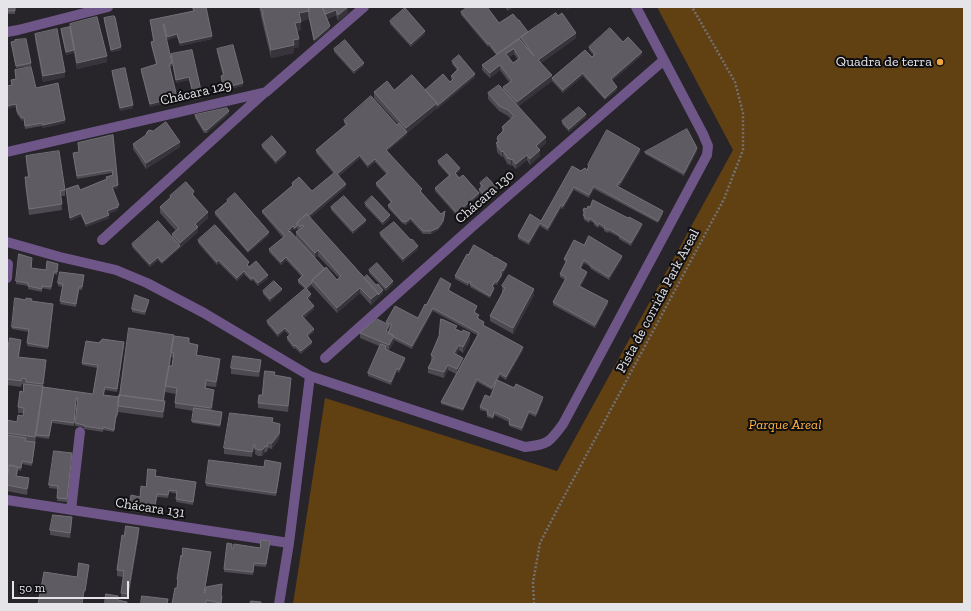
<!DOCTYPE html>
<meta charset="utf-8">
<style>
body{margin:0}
#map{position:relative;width:971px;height:611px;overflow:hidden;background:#27242a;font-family:"Zilla Slab",serif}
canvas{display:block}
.frame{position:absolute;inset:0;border:8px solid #e5e4e8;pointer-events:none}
.scale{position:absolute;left:12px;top:581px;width:117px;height:18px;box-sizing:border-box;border:2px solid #e5e4e8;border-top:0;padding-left:5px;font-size:12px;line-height:14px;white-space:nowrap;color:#e5e4e8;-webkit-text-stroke:3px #0f0e10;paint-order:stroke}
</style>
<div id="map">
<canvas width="971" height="611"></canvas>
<div class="frame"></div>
<div class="scale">50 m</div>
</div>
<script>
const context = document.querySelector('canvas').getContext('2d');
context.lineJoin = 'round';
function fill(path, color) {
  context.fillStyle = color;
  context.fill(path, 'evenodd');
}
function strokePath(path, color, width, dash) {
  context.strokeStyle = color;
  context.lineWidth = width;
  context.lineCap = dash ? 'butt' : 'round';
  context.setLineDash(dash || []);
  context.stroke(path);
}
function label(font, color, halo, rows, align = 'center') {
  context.font = font + ' "Zilla Slab",serif';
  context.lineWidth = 4;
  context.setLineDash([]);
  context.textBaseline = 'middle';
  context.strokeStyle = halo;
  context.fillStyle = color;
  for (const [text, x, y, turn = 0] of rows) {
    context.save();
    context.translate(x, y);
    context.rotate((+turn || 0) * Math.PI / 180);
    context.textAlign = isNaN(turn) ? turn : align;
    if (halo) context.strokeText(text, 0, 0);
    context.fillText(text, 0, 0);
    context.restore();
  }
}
fill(new Path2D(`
 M657,7H964V604H293L325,398L557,471L733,150Z`), '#614012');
strokePath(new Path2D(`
 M534,604L533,582L540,543L559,506L724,199L743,150V113L735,82L692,7`), '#727075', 2.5, [2, 2]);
strokePath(new Path2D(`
 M7,32L18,30L108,7
 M7,152L266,92L364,7
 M102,240L264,93
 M7,242L60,257L116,270L147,283L204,313L310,376L525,447C548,445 550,442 563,424L707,155L708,146L703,134L636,7
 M7,278L8,264
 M325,358L473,226L664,60
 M7,500L289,543
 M71,510L80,432
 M279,604L289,543L310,376`), '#6f5689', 10);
fill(new Path2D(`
 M7,7H15V14H7Z
 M192,7H206L212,39L180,46L177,37L167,40L164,27L172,66L170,67L177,100L150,107L141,72V69L156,65L151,45V42L153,41L150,20L193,11Z
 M259,7H347L348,13L338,21L336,15L327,19L330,29L314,42L309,19L301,21V30L297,31L299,47L294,48V53L271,58L262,21Z
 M505,7H513L508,11Z
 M461,12L528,32L558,16L576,38L541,63L552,81L518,106L546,143L539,149L540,156L530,165L527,160L516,169L512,165L511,166L509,164L508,165L503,156L502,157L497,152L496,143H497V139L502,133V127L511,119L508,116L499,111L488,99V93L503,89V87L509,82L500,70L490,78L482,70V65L496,55L489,46L488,47L461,15ZM514,54L518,60L513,63L509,57Z
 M104,18L121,50L111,52L104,21Z
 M390,21L425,34L411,47L390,24Z
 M70,24L107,62L77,69L74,53L66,55L61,32V29L70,27Z
 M35,34L65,77L43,82L35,39Z
 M11,42L31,63V66L16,68Z
 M623,42L642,55L612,81L617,90L605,100L583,76L563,93L552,81V78L592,57L594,56L589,50V47Z
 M217,49L243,86L224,90L221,79V76H223L217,52Z
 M334,49L364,65L354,74L334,52Z
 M192,50L202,98L194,100L189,80L176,83L171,57V54Z
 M452,61L475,77L437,109V108L407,133V135L387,151L422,192H421L441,214H445L443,224L438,230L431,234H423L411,221L406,225L402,223L388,208V205L391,203L376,186V183L386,174L375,162L368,168L360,158L339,176L346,187L310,218L364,278L383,293L371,305L360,293L337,313L312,286L307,290L311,297L308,300L314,309L304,318L314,332L308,337L312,344L301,354L295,348L294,349L287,340V337L289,335L285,331L278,337L267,324V321L305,289L298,283V280L301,276L286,260L281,265L269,252V249L283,238L262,213V211L292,186V183L312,191L334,174L316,153V150L346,125L344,123V120L397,125L398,124L374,98V92L394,90H425L450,82L452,80L451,79V76L457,70L452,64ZM293,229L295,230L297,229L299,230L296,232V238L289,232ZM318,256L339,278L337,280L325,269L315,258Z
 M15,70L36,88L65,123L43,128L42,126L25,129L24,121H22L17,114L11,83V80L16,79Z
 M112,71L133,108L120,111L112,74Z
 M229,114L207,133H204L195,118V115Z
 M586,117L569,132L562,124V121Z
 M113,135L118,188L113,189L119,208H118V210L108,214L109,218L86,227L81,216L70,221L66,189L80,190L106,179V177L112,176V173L77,179L73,153L79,152L78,143Z
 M133,144L180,147L146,169L133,149Z
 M262,145L286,155L276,164L262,148Z
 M697,151L684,176L645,154V152Z
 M640,152L620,186L619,185L618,186L663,214L658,223L594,189L589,198L574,190L563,209L561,208L548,231L540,226L529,245L518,239V236L541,221L581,171L587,170L588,165Z
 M26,156L65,190V196H61L62,210L29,215L25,183V177H28L26,162Z
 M438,161L460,171L456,174L479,196L457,216L435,191V188L449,176L438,164Z
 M480,183L499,193L488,202L479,192V189L481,188L480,186Z
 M170,196L194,197L208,218L198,227V232L162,264L158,260L150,267L132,247V244L172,237V234L176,231L160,213V207L170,198Z
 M227,200L269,235L248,253L215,215V212L227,202Z
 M365,203L390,218L383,225L365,206Z
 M331,207L366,222L353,234L331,210Z
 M587,209L642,227L631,246L619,239V237L609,232L608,233L604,231V229L599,226L598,228L594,225V223L590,221L589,223L584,220V218H583L584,214H583V211Z
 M380,233L411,240L418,249L403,262L380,236Z
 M198,240L249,265L248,266L268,278L258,286L253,280L251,281L244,274L237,281L219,263L217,265L198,243Z
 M584,245L622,259L609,280L591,269L589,266L584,263L581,269L587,275L581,286L608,304L595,328L553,305V302L565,280L560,277V274L566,262L564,261V259Z
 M468,255L493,257L507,267L503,273H502V276L497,285L495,284L493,287L494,290L490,298L470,287V284H469L468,286L455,279V276Z
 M32,260V268L46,270L58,267L57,275L54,274L51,290L42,288V292L28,289V286L16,284V281Z
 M369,270L393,284L386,291L369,273Z
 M84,278L82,290H79L76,307L60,304L63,287L58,286V283Z
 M502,286L534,295L513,334L490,321V316L503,292H502Z
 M451,287L449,290L477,308L475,313L479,318L478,319L484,325V326L523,350L506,380L500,376L498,380L543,400L536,417L529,414L522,431L509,426V422L494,415L493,419L487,417V412L480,410V407L490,397L496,384L492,390L477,382L463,411L441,404V402L456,374L448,370L444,378L428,373V368L432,361H431V355L457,329L470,339L463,353L459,350L456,354L463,361L477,335L433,311L412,349L394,340V342L389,350L386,349L405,361L399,373L397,371L391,385L368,376V373L379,346L360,338V333L386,324V322L418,318L426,305Z
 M263,291H282L270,302L263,294Z
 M31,301L53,307L48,349L27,346L29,332L12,329V327Z
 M149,302L145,315L132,312V309Z
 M174,336L189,343L198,350L197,355L220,365L216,387L206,386V389L214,396L212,411L222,415L220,427L192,423L194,411L175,408V403L176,394L165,392L164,401L165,407L163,418L118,412L117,418H116L114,432L103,430V432L84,429V427L75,426L77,401H76L74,426L52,423L49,439L36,437L32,466L22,464L21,471L18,470L17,476L29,484L27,495L7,491V478L9,469H7V420L17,422L23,416V413H18V407L23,392L24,384H22L21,387L7,385V353L21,345L19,357L46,366L43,387L93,394L97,368L82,365V363L100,343L124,345L117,392L105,390L104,395L119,397ZM171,357L173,358L172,366H170Z
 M261,365L259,377L231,374V368Z
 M275,375L291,383L288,412L258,408V403L262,395Z
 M273,423L280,429L279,439L272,449L268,448L267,452H265L264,454L262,456H258L255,454V450H254L252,457L224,454V448Z
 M72,453L67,502L57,501L58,489L49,488V485Z
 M281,466L276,496L206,486V483L264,467Z
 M156,473V476L196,484L193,505L176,502L177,494L169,492L168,498L157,497L155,509L150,508L149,514L129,511V508L140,497L146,487Z
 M72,523L70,538L50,535V530Z
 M139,534L128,599L121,598V593L123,577L117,576V570L124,536Z
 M270,544L266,567L254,566L253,575L224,572V569L232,549L260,548Z
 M211,555L204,593L222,587L221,596L222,599L221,604H209L177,588L178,582H177V579Z`), '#4d4b51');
fill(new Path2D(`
 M348,7V13L338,21V15Z
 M508,7H513L508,11Z
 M567,7H571L567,10Z
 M336,10V15L326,19V14Z
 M309,11V19L299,22V13Z
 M301,22V30L295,31V23Z
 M330,26V29L314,42V40Z
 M425,31V34L411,47V44Z
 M576,33V38L538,65V60Z
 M177,34V37L167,40V37Z
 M212,36V39L180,46V43Z
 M299,39V47L294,48V53L271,58V50L293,40Z
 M121,47V50L111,52V50Z
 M514,49V54L506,59V54Z
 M74,50V53L66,55V52Z
 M642,52V55L611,82V79Z
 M107,56V62L77,69V63Z
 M364,63V65L354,74V71Z
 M500,65V70L490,78V73Z
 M65,72V77L43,82V76Z
 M583,73V76L563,93V90Z
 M475,74V77L437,109V106Z
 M552,75V81L517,108V102Z
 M189,77V80L176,83V80Z
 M243,83V86L224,90V88Z
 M617,87V90L605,100V98Z
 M202,95V98L194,100V97Z
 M177,97V100L150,107V104Z
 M437,103V108L407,133V135L386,152V150L406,132V128Z
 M16,104V107L7,109V106Z
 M133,105V108L120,111V108Z
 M229,111V114L207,133V130Z
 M586,114V117L569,132V129Z
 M22,118H24V121H22Z
 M65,120V123L43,128V125Z
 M546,137V143L536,152V146Z
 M180,142V147L146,169V163Z
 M697,148V151L684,176V173Z
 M640,149V152L620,186V183Z
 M540,150V156L530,165V159Z
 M503,151V156L502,157V152Z
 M286,152V155L276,164V161Z
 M360,155V158L337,177V174Z
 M527,155V160L516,169V164Z
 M375,159V162L368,168V165Z
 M512,159V165L511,166V160Z
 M460,168V171L455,175V173Z
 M346,184V187L303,224V221Z
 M118,185V188L112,190V187Z
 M594,186V189L589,198V195Z
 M574,187V190L563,209V206Z
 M499,190V193L488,202V199Z
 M194,191V197L192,194Z
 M479,193V196L457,216V213Z
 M119,205V208H118V210L107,214V211Z
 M561,205V208L548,231V228Z
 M445,211V214L443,224L438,230L431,234V231Z
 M663,211V214L658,223V221Z
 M208,212V218L198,227V232L162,264V262L180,246V243L195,224Z
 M81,213V216L70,221V218Z
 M109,215V218L86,227V224Z
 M390,215V218L383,225V222Z
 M411,218V221L406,225V222Z
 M366,220V222L353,234V231Z
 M540,223V226L529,245V242Z
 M642,224V227L631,246V243Z
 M293,226V229L288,234V231Z
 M297,226V229L295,230V228Z
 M269,232V235L248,253V251Z
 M418,246V249L403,262V259Z
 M318,250V256L315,258V253Z
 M622,256V259L609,280V277Z
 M158,257V260L150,267V264Z
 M286,257V260L281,265V262Z
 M219,260V263L217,265V262Z
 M584,260V263L580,271V268Z
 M507,264V267L503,273V271Z
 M244,271V274L237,281V278Z
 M587,272V275L579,289V286Z
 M502,274V276L497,285V282Z
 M268,275V278L258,286V283Z
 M393,281V284L386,291V288Z
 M312,283V286L306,291V288Z
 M451,284V287L448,293V290Z
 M360,288V293L337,313V308Z
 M494,288V290L490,298V296Z
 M282,289V291L270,302V299Z
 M534,289V295L513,334V328Z
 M383,290V293L371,305V299L378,293Z
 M311,294V297L307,301V298Z
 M149,300V302L145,315V312Z
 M608,301V304L595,328V325Z
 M314,306V309L302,319V316Z
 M477,306V308L474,315V312Z
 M433,308V311L412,349V346Z
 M389,325V331L386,337V331Z
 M285,328V331L278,337V334Z
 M314,329V332L307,338V335Z
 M470,333V339L463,353V347Z
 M394,336V342L389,350V345Z
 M21,340V345L18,362V357Z
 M124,342V345L117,392V389Z
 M312,342V344L301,354V351Z
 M459,345V350L454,359V353Z
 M523,347V350L506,380V377Z
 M405,358V361L399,373V370Z
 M463,358V364L457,375V369Z
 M220,359V365L216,387V382Z
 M46,360V366L43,390V384Z
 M261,360V365L259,377V372Z
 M448,365V370L444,378V372Z
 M397,368V371L391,385V382Z
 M500,373V376L492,390V388Z
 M291,378V383L288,412V406Z
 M477,379V382L463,411V409Z
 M214,390V396L211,414V408Z
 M543,397V400L536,417V414Z
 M165,401V407L163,418V412Z
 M529,411V414L522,431V428Z
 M280,424V429L279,439L272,449V443Z
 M254,444V450L252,457V452Z
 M265,446L264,454L262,456V450Z
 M29,478V484L27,495V489Z
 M72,517V523L70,538V533Z
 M139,528V534L128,599V594Z
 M211,552V555L204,595V593Z`), '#37353b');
const building = new Path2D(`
 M7,7H15V11H7Z
 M193,7H206L212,36L180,43L177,34L167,37L164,24H163L172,63L169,64L177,97L150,104L141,69L157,64L151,42L154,41L150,20L194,11Z
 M261,7H309V11L299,13L301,22L295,23L299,39L293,40L294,45L271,50L262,13H264L263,11H262Z
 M309,7H322L330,26L314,40L309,16Z
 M323,7H348L338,15L336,10L326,14Z
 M468,7H487L499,23L513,14L518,20H519L528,32L497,54L489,43L488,44L461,12Z
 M405,8L425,31L411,44L390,21Z
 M556,13L558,16L562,13L576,33L538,60L552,75L517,102L503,87L512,81L500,65L490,73L482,65L519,39L534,56L521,37ZM514,49L520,58L513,63L506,54Z
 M114,16L115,17L121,47L111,50L104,18Z
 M97,17L107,56L77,63L70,24Z
 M70,27L74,50L66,52L61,29Z
 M610,28L623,42L628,37L642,52L611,79L617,87L605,98L583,73L563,90L552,78L585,50L592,57L595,54L589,47Z
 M57,29L65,72L43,76L35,34Z
 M26,39L31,63L16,66L11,42L15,41V40Z
 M345,40L364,63L354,71L334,49Z
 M233,45L243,83L224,88L221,76L224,75L217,49Z
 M192,50L202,95L194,97L189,77L176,80L171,54Z
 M459,55L475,74L437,106V103L425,90L443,74L450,82L454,78L451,76L458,69L452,61Z
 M31,67L36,88L58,83L65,120L43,125L42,123L25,126L24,118H22L17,111L16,104L7,106V86L12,85L11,80L16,79L15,70Z
 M125,68L133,105L120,108L112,71Z
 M412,75L437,103L406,128L374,92L387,81L394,90Z
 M499,85L546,137L536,146L540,150L530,159L527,155L516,164L512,159L511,160L509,158L508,159L503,151L502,152L497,146L498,145L496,143L499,141L497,139L498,136L504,130L502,127L514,116L508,110L499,106L488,93Z
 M371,96L397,125L399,123L407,132L386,150L422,189L420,191L440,213L441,214L445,211L443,221L438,228L431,231H423L411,218L406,222L402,221L388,205L392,202L376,183L388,173L375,159L368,165L360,155L337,174L346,184L308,216L307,214L301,219L297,223V226L295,228L293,226L288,231L289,232L290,231L325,269L312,280V283L306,288L298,280L303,275L286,257L281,262L269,249L285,236L262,211L292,186L293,185L292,183L299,177L312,191L335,172L316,150L347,124L344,120Z
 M579,107L586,114L569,129L562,121Z
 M227,108L229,111L207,130H204L195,115Z
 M166,122L180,142L146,163L133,144L146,135L147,132L149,130L153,131Z
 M687,129L697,148L684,173L645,152Z
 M607,130L640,149L620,183L619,182L617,186L663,211L658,221L594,186L589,195L574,187L563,206L561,205L548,228L540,223L529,242L518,236L530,214L541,221L572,166L581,171L582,170L585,168L587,170L589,166L588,165Z
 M113,135L118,185L112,187L119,205L117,206L118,207L107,211L109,215L86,224L81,213L70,218L66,189L78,185L80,190L107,179L106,177L113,175L112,170L77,176L73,153L79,152L78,143Z
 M272,136L286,152L276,161L262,145Z
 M59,151L65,190L60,191L62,204L29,209L25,177H29L26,156Z
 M447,154L460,168L455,173L459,178L463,175L479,193L457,213L435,188L450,175L438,161Z
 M487,177L499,190L488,199L479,189L483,186L480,183Z
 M186,182L194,191L192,194L208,212L195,224L198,227L180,243L172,234L179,228L160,207L171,197L170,196Z
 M235,193L269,232L248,251L215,212L228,201L227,200Z
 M344,196L366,220L353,231L331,207Z
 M372,196L390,215L383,222L365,203Z
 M593,200L628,218L629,217L642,224L631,243L619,236V235L609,229L608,230L604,228L605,227L599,223L598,225L594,222V221L590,218L589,220L584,217L585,216L583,215L585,212L583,211L584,208L587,209L588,206L590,207Z
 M307,214L378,293L371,299L360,288L337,308L312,280L326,267L337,280L341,276L318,250L315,253L296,232L304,226L302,225L300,227L297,223Z
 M158,221L180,246L162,262L158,257L150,264L132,244Z
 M394,222L411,240L412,239L418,246L403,259L380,233Z
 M215,225L249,262L247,265L249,267L256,261L268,275L258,283L253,277L251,279L244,271L237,278L219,260L217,262L198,240Z
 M589,236L622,256L609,277L591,266L589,263L584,260L580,268L587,272L579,286L608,301L595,325L553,302L565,280L566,277L560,274L567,260L564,259L574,240L584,245Z
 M474,245L493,256V257L494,258L495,257L507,264L503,271L502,270L500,273L502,274L497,282L495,281L492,286L494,288L490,296L470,284L471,282L469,281L468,283L455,276L467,254L468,255Z
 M19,254L32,258L31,268L46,270L47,261L58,264L57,272H54L51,287L42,286V289L28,286V283L16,281Z
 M377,263L393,281L386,288L369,270Z
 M60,272L84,275L82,287H79L76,304L60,301L63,284L58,283Z
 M367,275L376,285L378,284L383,290L378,295V293L364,278Z
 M509,275L534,289L513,328L490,316L505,288L502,286Z
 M441,278L451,284L448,290L477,306L474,312L479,315L477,318L484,322L483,325L523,347L506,377L500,373L492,388L477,379L463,409L441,402L479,333L433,308L412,346L394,337V336L388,333L392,325L386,322L395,306L418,318L425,304L426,305Z
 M274,281L282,289L270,299L263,291Z
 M306,288L311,294L307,298L314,306L302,316L314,329L307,335L312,342L301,351L295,345L294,346L287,337L291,334L285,328L278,334L267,321Z
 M135,295L149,300L145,312L132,309Z
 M15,298L26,300V298L32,299L31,301L53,304L48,347L27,343L29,329L12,327Z
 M377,319L389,325L386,331L394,336L389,345L360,333Z
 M441,319L444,320L457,326L455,329L462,332L463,330L470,333L463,347L459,345L454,353L463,358L457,369L448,365L444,372L428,368L434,357L431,355L439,336Z
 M129,328L174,335L163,401L119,395L117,415H116L114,430L103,427V429L84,426V425L75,423L78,398H76L74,423L52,420L49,436L36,435L43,387L93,394L98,365L82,363L86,341L100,343V341H102V339L124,342L117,389L105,387L103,395L119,397Z
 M174,336L189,338V343L198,345L196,355L220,359L216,382L206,380L205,388L214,390L211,408L175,403L177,388L165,386L169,366H172L174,353L171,352Z
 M10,338L21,340L18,357L46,360L43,384L26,382V379L22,378L21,381L7,379V353Z
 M381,344L386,346L385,349L405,358L399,370L397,368L391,382L368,373Z
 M233,356L261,360L259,372L231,368Z
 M265,371L275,372L274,375L291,378L288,406L258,403L259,395H262Z
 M497,380L514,388L516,384L543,397L536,414L529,411L522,428L509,424L510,419L494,412L493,417L487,414L488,410L480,407L485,395L490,397Z
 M24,384L43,386L35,437L7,433V420L17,422L18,415L23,416L24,408L18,407L20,391L23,392Z
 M119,395L165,401L163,412L118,406Z
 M194,408L222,412L220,425L192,421Z
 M230,413L273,418L272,422L280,424L279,434L272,443H268L267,447L265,446L264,448L262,450H258L255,448V445L254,444L252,452L224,448Z
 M7,435L26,438L25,441L35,442L32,463L22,461L21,468L10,465V466H7Z
 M54,451L72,453L67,499L57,498L58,486L49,485Z
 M209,460L264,467L265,460L281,463L276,493L206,483Z
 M10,465L18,467L16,476L29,478L27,489L7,485V478Z
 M148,469L156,470L155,476L196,482L193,502L176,499L177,491L169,490L168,495L157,494L155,506H150L149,511L129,508L131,495L140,497L141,486L146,487Z
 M53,515L72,517L70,533L50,530Z
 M126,526L139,528L128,594L121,593L124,571L117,570L122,535L124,536Z
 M261,540L270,541L266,564L254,563L253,572L224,569L227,543L232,544V549H233L234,544L260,548Z
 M183,548L211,552L204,593H205L206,587L222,584L221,596H222L221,603L206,600V604H172L175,588H177L178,579H177L181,555L182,556Z
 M79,563L89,565L85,591H84L82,604H38L44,572L77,577Z
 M106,594L118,596V600L127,602V604H105Z
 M142,596L168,599L167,604H141Z
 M251,601L261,602V604H250Z`);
fill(building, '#5e5c62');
strokePath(building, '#737177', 1);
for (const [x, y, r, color] of [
 [940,62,4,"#f0a63e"]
]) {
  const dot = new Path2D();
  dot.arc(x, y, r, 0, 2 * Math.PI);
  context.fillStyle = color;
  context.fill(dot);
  strokePath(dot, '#0f0e10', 1.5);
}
label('14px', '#e5e4e8', '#0f0e10', [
 ["Quadra de terra",932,62]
], 'right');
label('14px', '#e5e4e8', '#0f0e10', [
 ["Chácara 129",196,93,-13],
 ["Chácara 130",485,197,-41],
 ["Pista de corrida Park Areal",658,301,-62],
 ["Chácara 131",150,508,9]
]);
label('italic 14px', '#ffb03d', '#0f0e10', [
 ["Parque Areal",785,425]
]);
</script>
